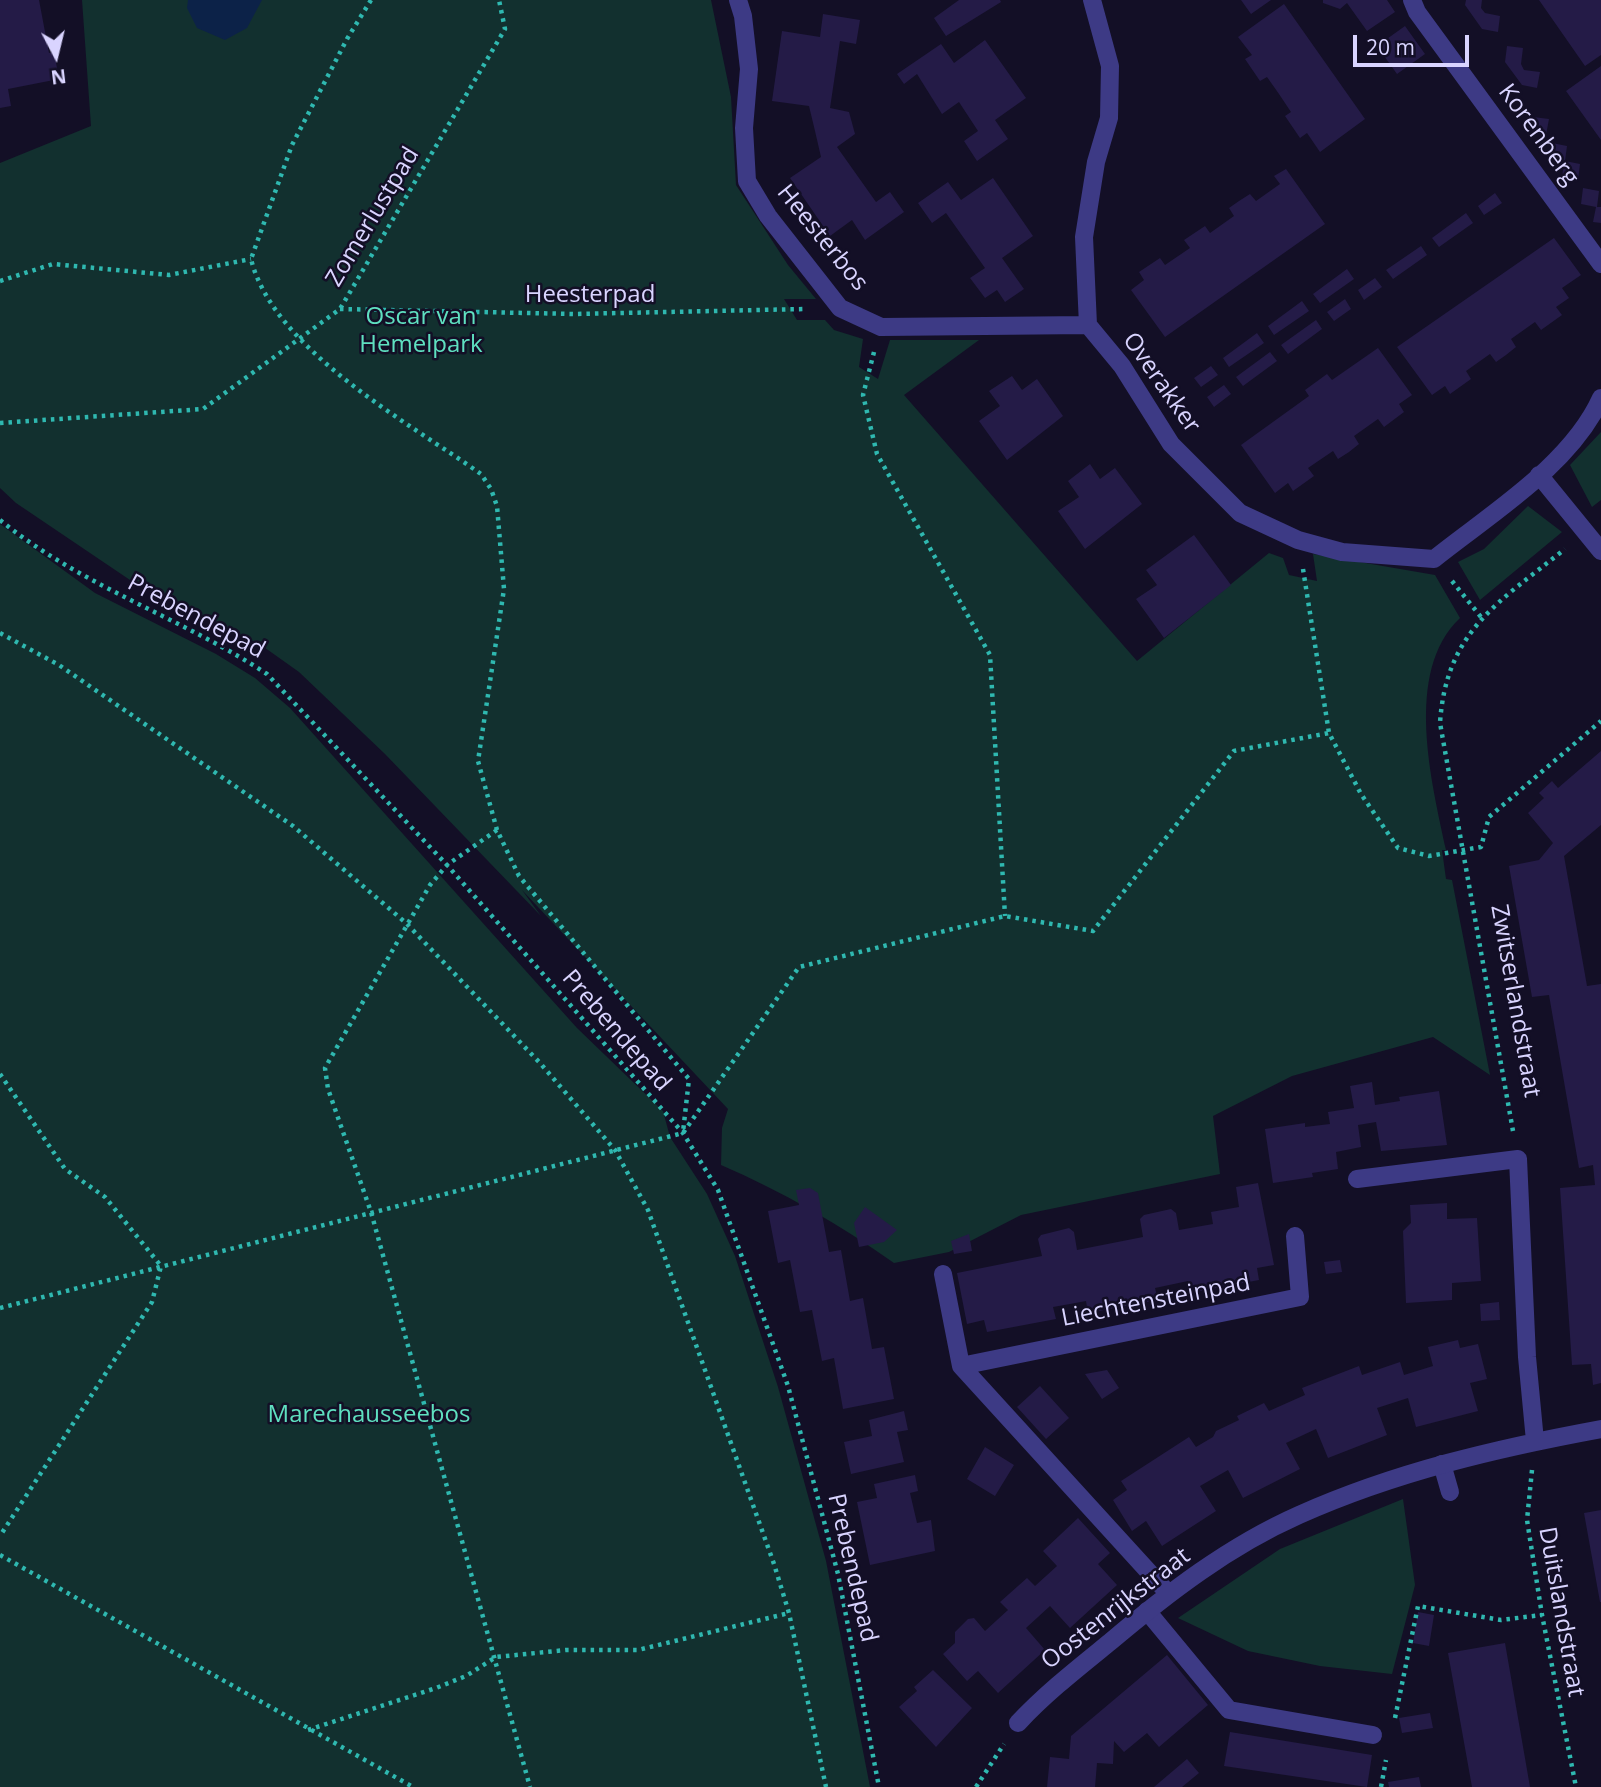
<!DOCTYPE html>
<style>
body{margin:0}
#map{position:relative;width:1601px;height:1787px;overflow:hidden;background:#130f26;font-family:"Open Sans",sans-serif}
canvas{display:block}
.north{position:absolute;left:21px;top:21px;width:70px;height:70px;-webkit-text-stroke:5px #130f26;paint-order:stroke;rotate:173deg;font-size:19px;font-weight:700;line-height:28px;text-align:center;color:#d9d4ff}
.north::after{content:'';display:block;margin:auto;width:24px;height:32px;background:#d9d4ff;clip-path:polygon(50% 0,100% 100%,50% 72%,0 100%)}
.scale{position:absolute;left:1353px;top:35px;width:116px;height:32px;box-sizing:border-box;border:4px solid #d9d4ff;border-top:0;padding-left:9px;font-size:21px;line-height:24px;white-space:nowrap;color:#d9d4ff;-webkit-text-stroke:5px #130f26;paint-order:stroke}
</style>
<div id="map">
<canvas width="1601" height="1787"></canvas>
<div class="north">N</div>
<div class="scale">20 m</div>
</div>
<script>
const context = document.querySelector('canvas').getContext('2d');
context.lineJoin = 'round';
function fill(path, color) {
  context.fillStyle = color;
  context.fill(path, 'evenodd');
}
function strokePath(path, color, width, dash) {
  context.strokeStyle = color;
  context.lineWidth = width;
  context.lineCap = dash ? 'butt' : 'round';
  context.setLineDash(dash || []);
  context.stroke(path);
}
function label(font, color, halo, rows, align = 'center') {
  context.font = font + ' "Open Sans",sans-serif';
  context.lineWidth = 5;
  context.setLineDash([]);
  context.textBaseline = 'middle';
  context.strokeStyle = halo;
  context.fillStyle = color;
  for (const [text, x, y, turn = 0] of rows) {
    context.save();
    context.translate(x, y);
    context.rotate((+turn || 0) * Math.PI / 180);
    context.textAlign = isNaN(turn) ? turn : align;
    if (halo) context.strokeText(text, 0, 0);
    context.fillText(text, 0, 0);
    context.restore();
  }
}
fill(new Path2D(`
 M82,0H711L731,97L736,185L788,265L816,299H784L797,320H825L834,330L863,339L859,367L878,379L890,340H979L904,395L1137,661L1269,553L1283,558L1289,575L1317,581L1313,554L1435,575L1460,618C1403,672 1432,783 1446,850H1442L1446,879L1452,880L1490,1075L1433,1037L1292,1076L1213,1116L1220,1174L1021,1215L949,1252L894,1263C839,1224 783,1192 721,1165L722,1128L728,1109L522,890L541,916L385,754L299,672L261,645L130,580L16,503L0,488V163L91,126Z
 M1601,432V500L1592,507L1570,465Z
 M1528,506L1562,532L1480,600L1458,562L1484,549Z
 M0,524L95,593L216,654L255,678L290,708L577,1028L663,1111L670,1137L707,1194L735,1256L778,1387L826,1561L870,1787H0Z
 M1403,1499L1415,1585L1392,1674L1320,1666L1248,1651L1178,1618L1280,1549Z`), '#12302f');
fill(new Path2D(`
 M188,0H262L247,28L225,40L197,28L187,8Z`), '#0c2248');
fill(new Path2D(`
 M0,0H39L49,53L54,52L59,79L8,89L11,106L0,108Z
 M959,0H1000L1001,2L946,36L934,18Z
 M1241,0H1271L1251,14Z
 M1323,0H1387L1395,12L1367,31L1347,3L1340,9L1323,3Z
 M1466,0H1482L1481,8L1485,13L1500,16L1498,32L1482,29L1465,5Z
 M1539,0H1601V55L1585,66Z
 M1284,4L1365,119L1320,152L1307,133L1300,138L1285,116L1291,112L1279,94L1267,77L1260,81L1245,59L1252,55L1238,37Z
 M823,14L860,20L856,44L840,41L830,108L849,112L855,134L837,147L876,202L890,192L904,212L865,240L852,220L830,236L790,178L821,157L815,131L809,106L772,101L782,31L820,37Z
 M1405,26L1425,54L1397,74L1377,46Z
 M985,40L1026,98L995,120L1008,139L977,161L964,141L978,131L959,102L942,114L917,74L904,84L897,74L941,44L954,63Z
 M1507,46L1523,48L1521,64L1524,70L1540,72L1537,88L1522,85L1505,62Z
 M1601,66V140L1566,91Z
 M1533,117L1549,119L1546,135L1530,132Z
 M1552,143L1567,146L1565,161L1580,164L1578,180L1562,177L1564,162L1549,159Z
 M1286,169L1325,224L1165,337L1131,290L1144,280L1139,272L1160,258L1165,265L1190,248L1184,240L1205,226L1210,233L1234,216L1229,208L1239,201L1250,194L1256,201L1280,184L1274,176Z
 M993,178L1033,236L1002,258L1024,289L1005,302L997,290L985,298L970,278L985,268L946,213L932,223L918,203L948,182L961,200Z
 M1583,188L1599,191L1597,207H1601V223L1593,222L1596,207L1581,204Z
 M1495,193L1502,203L1484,215L1478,206Z
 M1466,213L1473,223L1439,247L1432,238Z
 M1554,238L1581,275L1562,288L1569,298L1556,307L1562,315L1541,330L1535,322L1511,339L1516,347L1506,355L1496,362L1490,354L1466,371L1471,379L1450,394L1445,386L1432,395L1397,347Z
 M1421,246L1427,255L1393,279L1386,270Z
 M1347,269L1354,279L1320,303L1313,294Z
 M1375,278L1382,287L1364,300L1358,290Z
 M1345,299L1351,309L1334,321L1327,312Z
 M1302,301L1309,311L1274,335L1268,326Z
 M1316,320L1322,329L1288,354L1281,345Z
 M1257,333L1264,343L1229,367L1223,358Z
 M1378,348L1412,395L1399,404L1404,412L1384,427L1378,419L1354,436L1359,444L1349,452L1338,459L1333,451L1308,468L1314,476L1293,491L1288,483L1275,493L1241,445L1309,396L1305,390L1327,374L1332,380Z
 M1270,352L1277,361L1243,386L1236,377Z
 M1211,366L1218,375L1201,387L1194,378Z
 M1012,376L1022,390L1037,379L1063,416L1007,460L979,421L1000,406L989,391Z
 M1224,385L1231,394L1214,407L1207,397Z
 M1090,464L1100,479L1115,468L1142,504L1085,549L1058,511L1079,497L1068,481Z
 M1194,535L1231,585L1164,638L1136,599L1157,585L1146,570Z
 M1601,751V825L1564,856L1587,986L1601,984V1383L1593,1385L1591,1364L1572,1365L1560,1188L1595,1185L1593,1165L1579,1168L1549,995L1532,997L1509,866L1539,860L1553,843L1528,813L1544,798L1539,793L1552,781L1558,788Z
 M1372,1082L1375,1105L1400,1101L1399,1097L1439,1091L1447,1145L1381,1151L1376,1122L1358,1125L1361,1147L1336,1152L1338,1169L1312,1173L1313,1177L1273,1183L1265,1129L1305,1123V1127L1330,1124L1328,1112L1354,1108L1350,1086Z
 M1258,1183L1274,1265L1257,1268L1259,1280L1190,1293L1188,1281L1155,1288L1158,1300L1088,1313L1086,1301L1070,1304L1053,1307L1056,1319L987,1332L984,1320L967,1324L957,1273L1042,1256L1038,1239L1041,1235L1069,1228L1074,1232L1077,1250L1143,1237L1140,1219L1144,1215L1171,1209L1176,1213L1179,1230L1213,1224L1211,1212L1239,1207L1236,1187Z
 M810,1188L818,1193L829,1252L841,1250L850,1301L863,1298L872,1349L884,1347L894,1399L843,1409L834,1358L822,1361L812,1310L800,1312L790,1260L778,1263L768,1211L799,1205L796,1190Z
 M1447,1203V1219L1477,1218L1481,1281L1452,1283V1300L1406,1303L1403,1231L1411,1223L1410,1205Z
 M865,1207L897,1230L884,1242L859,1247L854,1223Z
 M969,1234L972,1251L954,1254L951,1241Z
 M1340,1260L1342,1272L1326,1274L1324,1262Z
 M1499,1302L1500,1320L1481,1321L1480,1304Z
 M1458,1340L1460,1348L1478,1344L1487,1379L1470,1383L1478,1411L1416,1427L1408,1398L1377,1408L1387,1435L1328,1458L1316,1429L1286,1443L1300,1469L1243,1498L1228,1470L1200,1486L1216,1511L1162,1546L1146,1521L1132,1531L1113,1500L1127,1490L1121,1481L1189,1437L1196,1447L1213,1437L1216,1431L1239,1420L1237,1416L1264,1403L1269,1411L1305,1395L1302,1388L1359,1366L1362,1375L1400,1362L1404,1375L1433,1366L1428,1347Z
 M1107,1370L1119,1388L1102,1399L1085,1374Z
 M1040,1386L1069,1418L1046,1439L1017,1407Z
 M904,1411L908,1430L897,1432L904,1462L851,1474L844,1442L872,1436L869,1420Z
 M985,1447L1014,1465L995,1496L967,1479Z
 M915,1475L918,1491L910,1493L917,1523L931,1520L935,1551L870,1565L857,1502L877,1498L874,1484Z
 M1601,1510V1602H1600L1584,1513Z
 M1078,1518L1110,1553L1098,1564L1117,1585L1070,1628L1050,1606L1026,1628L1045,1650L998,1693L978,1671L967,1681L943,1654L955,1643V1632L968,1619L974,1618L985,1631L1008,1610L1000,1602L1027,1578L1035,1586L1057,1566L1043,1551Z
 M1418,1612L1434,1615L1429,1646L1413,1643Z
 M1505,1643L1530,1787H1472L1448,1653Z
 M1167,1655L1208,1705L1159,1747L1147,1733L1124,1752L1114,1741L1113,1764L1097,1763L1095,1787H1047L1050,1757L1069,1759L1071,1736Z
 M933,1670L972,1708L936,1747L899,1707L917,1691L914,1687Z
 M1430,1713L1433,1728L1402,1733L1399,1718Z
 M1230,1732L1372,1755L1367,1787L1224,1766Z
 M1187,1759L1199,1773L1182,1787H1154Z
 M1419,1777L1421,1787H1389L1388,1782Z`), '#241b47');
strokePath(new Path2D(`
 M371,0L347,39L292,145L251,259C273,349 409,423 481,474L491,489L497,506L504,589L478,761L497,830L519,876L689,1079L683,1132
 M0,281L53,264L169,275L251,259
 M340,309L574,314L805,309
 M874,352L863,395L877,454L990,655L1005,916
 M0,423L203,409L340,309L505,29L499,0
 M0,520C81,586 182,618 267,674L447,865L683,1133L718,1190L788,1386L838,1574L879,1787
 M1303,569L1329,733L1361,794L1398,848L1429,856L1481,847L1489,817L1601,721
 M1452,581L1481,617
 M0,633L59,665L293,826L406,923L540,1063L615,1150L648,1210L774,1564L789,1613L826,1787
 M497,830L447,865L430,885L325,1068L328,1089L371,1212L530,1787
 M0,1074L65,1169L105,1197L161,1266L152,1302L0,1536
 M1513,1131L1440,723C1446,631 1499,602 1565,549
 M0,1308L683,1133L799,967L1005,916L1093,931L1234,751L1329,733
 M1532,1470L1527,1520L1542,1615L1576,1787
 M0,1555L413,1787
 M1395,1718L1418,1606L1501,1620L1542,1615
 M308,1730L436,1688L466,1676L496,1657L566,1650H638L789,1613
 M976,1787L1004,1744
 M1381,1787L1386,1760`), '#2fb8b0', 4.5, [3.5, 5]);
strokePath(new Path2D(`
 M1442,1464L1450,1492
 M1147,1611L1229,1710L1373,1735`), '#3d3a85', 18);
strokePath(new Path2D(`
 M738,0L743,16L749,69L744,128L747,181L768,216L840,308L881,327L1088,325
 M1092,0L1110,66L1109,118L1096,162L1084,237L1088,325L1122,366L1171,444L1240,513L1298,540L1342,552L1434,559C1490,514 1571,465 1601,398
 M1412,0L1417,12L1601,264
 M1539,475L1601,551
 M1357,1179L1518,1159L1527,1357L1535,1441
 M943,1274L961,1366L1168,1593
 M961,1366L1300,1297L1295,1236
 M1018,1723C1046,1693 1078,1668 1110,1642C1168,1593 1229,1546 1299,1515C1395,1472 1498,1448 1601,1429`), '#3d3a85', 18);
label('24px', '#d9d4ff', '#130f26', [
 ["Korenberg",1538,135,54],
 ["Zomerlustpad",373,217,-59],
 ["Heesterbos",822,238,51],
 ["Heesterpad",590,295],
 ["Overakker",1161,383,55],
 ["Prebendepad",196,617,28],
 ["Zwitserlandstraat",1515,1001,80],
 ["Prebendepad",616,1031,49],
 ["Liechtensteinpad",1156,1301,-11],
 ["Prebendepad",852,1568,77],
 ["Oostenrijkstraat",1116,1609,-38],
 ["Duitslandstraat",1561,1612,80]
]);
label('24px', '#5fe0c0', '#130f26', [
 ["Oscar van",421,317],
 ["Hemelpark",421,345],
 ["Marechausseebos",369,1415]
]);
</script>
